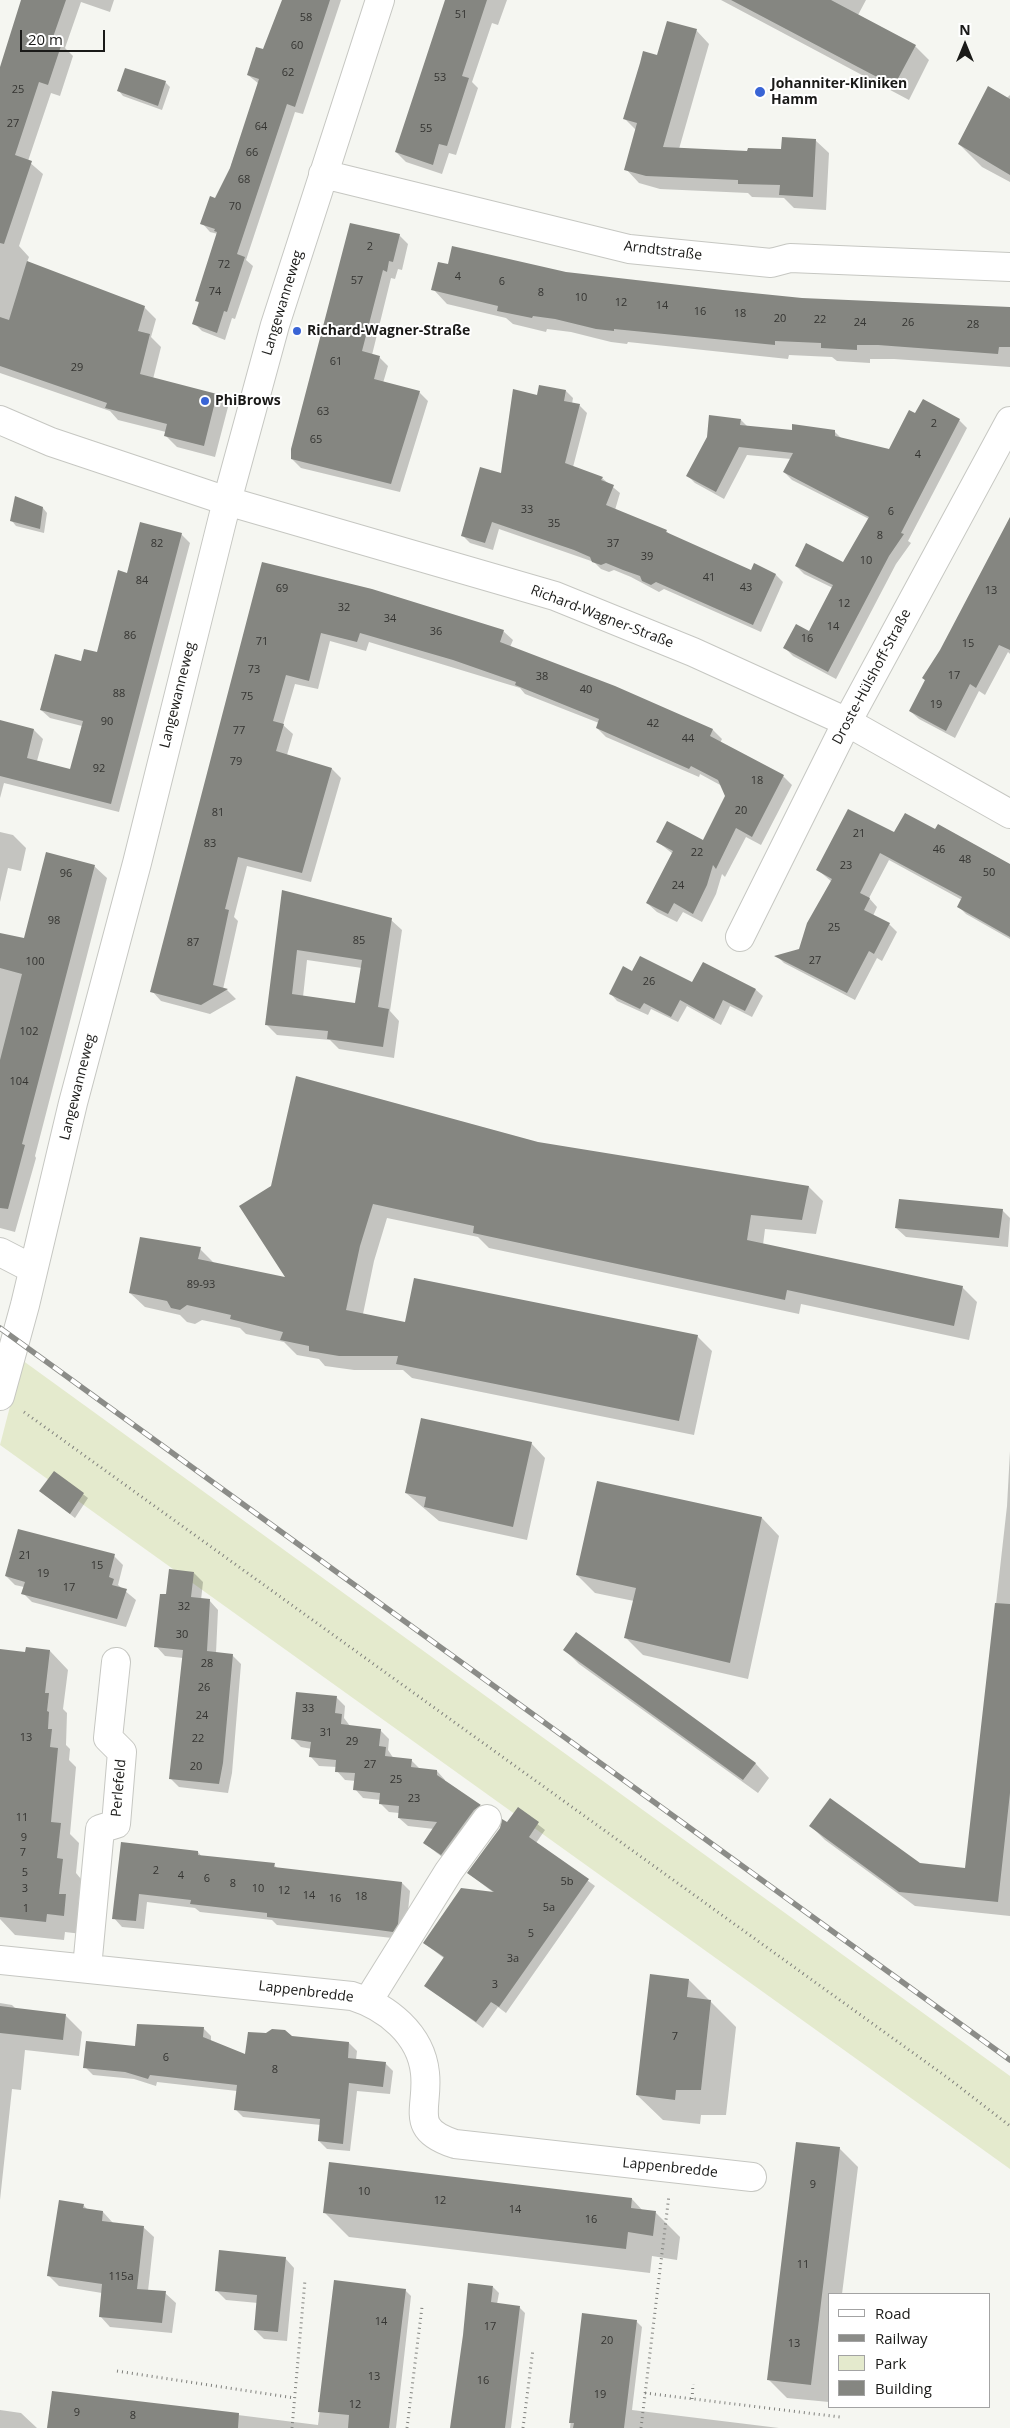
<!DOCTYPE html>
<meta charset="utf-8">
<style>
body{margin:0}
#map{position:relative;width:1010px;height:2428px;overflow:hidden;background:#f5f6f1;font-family:"Open Sans",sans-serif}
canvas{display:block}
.legend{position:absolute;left:828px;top:2293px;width:162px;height:115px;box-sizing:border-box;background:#fff;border:1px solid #a3a3a3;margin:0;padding:6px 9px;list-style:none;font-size:15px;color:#1a1a18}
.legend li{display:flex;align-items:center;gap:10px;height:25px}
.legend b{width:25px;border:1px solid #a3a3a3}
.north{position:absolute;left:940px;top:20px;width:50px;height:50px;-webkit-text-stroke:4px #fff;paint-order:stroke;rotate:0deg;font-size:14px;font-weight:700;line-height:20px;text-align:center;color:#1a1a18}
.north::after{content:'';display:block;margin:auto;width:18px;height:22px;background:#1a1a18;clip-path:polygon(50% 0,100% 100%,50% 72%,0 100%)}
.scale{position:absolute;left:20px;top:30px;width:85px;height:22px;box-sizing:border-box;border:2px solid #1a1a18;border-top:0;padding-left:6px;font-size:15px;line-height:18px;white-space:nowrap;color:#1a1a18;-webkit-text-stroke:4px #fff;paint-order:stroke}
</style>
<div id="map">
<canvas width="1010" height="2428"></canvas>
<ul class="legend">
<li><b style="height:6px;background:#fff"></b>Road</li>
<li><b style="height:6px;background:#8b8c88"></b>Railway</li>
<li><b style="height:14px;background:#e4eacd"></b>Park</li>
<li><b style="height:14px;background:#858681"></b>Building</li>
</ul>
<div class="north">N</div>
<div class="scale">20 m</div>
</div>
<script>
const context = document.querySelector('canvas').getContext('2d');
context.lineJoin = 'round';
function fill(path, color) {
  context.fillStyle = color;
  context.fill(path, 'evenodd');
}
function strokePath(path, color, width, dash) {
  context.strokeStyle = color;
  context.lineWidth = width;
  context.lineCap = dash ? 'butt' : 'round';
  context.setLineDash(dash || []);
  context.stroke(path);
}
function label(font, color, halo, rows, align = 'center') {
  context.font = font + ' "Open Sans",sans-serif';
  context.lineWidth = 4;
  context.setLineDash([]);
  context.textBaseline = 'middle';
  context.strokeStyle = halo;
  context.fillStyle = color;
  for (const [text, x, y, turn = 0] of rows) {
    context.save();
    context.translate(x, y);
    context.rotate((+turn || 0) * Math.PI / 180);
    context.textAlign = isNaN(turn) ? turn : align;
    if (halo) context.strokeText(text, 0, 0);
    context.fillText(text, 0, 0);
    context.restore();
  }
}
fill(new Path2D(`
 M22,1360L1010,2076V2169L0,1445Z`), '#e4eacd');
fill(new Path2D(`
 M23,0H114L110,12L81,2L65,48L73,56L60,96L51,93L28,161L43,174L19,246L29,257L27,262L144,307L156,319L151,337L161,347L153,379L216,395L228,407L215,457L177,447L165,435L166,432L118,420L110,411L0,373V71Z
 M295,0H341L303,114L295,112L246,260L253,266L235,319L232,318L225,340L202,331L194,323L200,304L196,300L218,234L210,232L202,223L223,189L259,84L248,75Z
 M446,0H507L498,25L492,23L472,82L478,88L456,155L449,153L442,174L406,162L396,152Z
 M721,0H866L858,15L915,46L929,60L909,100Z
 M696,30L709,44L679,149L748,152L783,151L815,140L829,153L826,210L794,208L784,198L752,197L748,193L660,189L639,183L626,169L637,131L625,119L658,56Z
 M165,82L170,87L162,110L123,96L119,91Z
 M1010,95V182L982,167L959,144Z
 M399,235L408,244L402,270L398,269L395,279L391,278L372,355L379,357L388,366L383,383L419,392L428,401L400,492L301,468L292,459Z
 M449,265L566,274L802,299L1010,308V367L894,359H870V363L837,361L832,357L789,355L788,359L628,342L627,344L611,342L571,332L547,329L546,332L513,324L506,318L447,304L433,289Z
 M566,391L573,398L572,404L579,405L587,413L573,467L602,478L620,493L615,510L666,531L672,536L751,572L754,565L776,575L783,582L761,632L664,589L659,592L631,577L614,570L609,572L601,569L594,562L499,529L493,550L470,543L462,535L502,475L538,396Z
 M916,415L959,420L967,428L908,541L911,543L896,564L836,679L793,656L785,648L810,633L833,588L804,574L796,566L844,564L869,519L792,480L784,472L791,459L747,455L724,499L695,483L688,476L741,420L748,427L793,431H834L842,439L890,450Z
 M43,508L47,513L44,533L16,526L12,521Z
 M1010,520V654L1008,652L985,695L979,691L955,738L919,719L910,711L926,681L923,678L941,651Z
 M181,534L190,543L119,812L4,783L0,798V721L34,730L43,739L37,761L71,770L82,726L50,718L41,710L82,662L98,654L128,574Z
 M263,563L503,631L513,640L510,647L713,730L722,739L720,743L783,776L792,785L761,845L746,837L725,877L722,874L716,894L702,922L683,912L677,922L657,912L647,903L673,854L658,842L703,841L727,797L722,786L700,774L699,777L606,737L597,728L599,723L525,694L520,688L369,642L366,651L330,641L318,689L295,684L283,725L293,734L287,755L332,769L341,778L311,882L247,866L234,917L238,921L223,989L227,990L236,999L210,1014L161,1001L152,991Z
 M0,832L13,835L26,848L21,871L8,868L0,902Z
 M895,834L1010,866V939L966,914L958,906L962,900L889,860L869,898L877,907L873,916L889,924L897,932L882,961L877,958L855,1000L784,963L777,956L800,950L832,882L818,870Z
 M94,866L107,878L35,1156L36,1158L15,1232L0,1228V934L24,940Z
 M283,892L391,920L402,930L390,1011L399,1021L394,1058L339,1049L330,1040L277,1035L266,1024ZM307,960L362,968L356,1005L303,997Z
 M633,973L693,984L756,990L763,996L752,1017L730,1006L721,1025L687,1006L678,1022L651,1009L648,1015L617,1001L611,994Z
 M538,1143L809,1187L823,1201L816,1234L765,1229L763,1245L962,1287L977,1302L969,1340L801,1304L799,1314L489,1248L478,1237L387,1218L374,1261L363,1314L406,1323L697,1336L712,1351L694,1435L412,1378L403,1370H354L325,1366L319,1359L297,1355L284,1342L246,1334L240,1328L202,1320L195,1324L187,1322L180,1315L145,1307L130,1293L200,1249L215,1264L288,1279L241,1207Z
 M1002,1210L1010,1218L1008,1247L906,1237L896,1228Z
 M531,1443L545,1458L527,1540L439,1521L406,1493Z
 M1010,1451V1916L915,1906L825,1840L811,1826L920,1865L966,1870L1007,1506Z
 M54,1472L88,1498L75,1518L40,1491Z
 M598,1482L762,1518L779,1536L748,1679L643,1655L625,1637L634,1601L595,1593L577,1575Z
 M114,1556L123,1565L118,1585L136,1600L126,1627L32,1602L23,1593L24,1587L15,1585L6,1576Z
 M194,1573L203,1582L201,1600H209L218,1610L216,1653L232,1655L241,1664L232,1773L228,1793L179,1787L170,1778L183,1658L165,1656L156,1646Z
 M0,1650L26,1653L50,1651L68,1670L63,1709L67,1713L66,1745L70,1749L69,1760L76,1767L70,1834L79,1843L76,1873L81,1879L78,1908L84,1914L82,1934L65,1932L64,1940L15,1935L0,1919Z
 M565,1650L755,1763L769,1778L758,1793L579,1664Z
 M336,1697L345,1706L344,1718L350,1726L380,1730L389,1739L388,1750L394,1759L411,1760L420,1769L437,1771L445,1780V1782L480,1806L489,1814L450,1863L424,1843L434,1829L408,1826L399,1818V1813L389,1812L380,1803L381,1800L363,1798L355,1789L356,1781L345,1780L337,1771V1767L319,1766L311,1757L312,1749L301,1747L293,1739Z
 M518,1809L545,1830L536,1843L595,1886L506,2013L498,2007L483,2028L426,1986L445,1959L424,1943L494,1893L468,1873Z
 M122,1843L198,1852L202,1857L274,1865L278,1869L402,1883L410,1891L406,1932L401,1939L277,1925L272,1920L200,1912L195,1908L147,1902L144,1929L122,1927L114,1918Z
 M689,1980L736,2027L726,2115H701L700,2124L663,2120L637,2095Z
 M0,2003L12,2005L16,2009L65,2015L82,2032L79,2056L25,2050L21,2090L12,2089L0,2200Z
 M138,2025L203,2028L211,2036V2041L246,2055L291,2037L349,2043L357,2051L356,2060L385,2063L393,2071L390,2094L357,2091L350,2151L327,2149L319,2141L321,2125L243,2117L235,2109L237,2091L157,2082L156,2086L134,2079L93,2075L85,2067L136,2047Z
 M839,2148L858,2167L842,2294H829V2402L787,2398L768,2379Z
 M632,2199L643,2211L656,2213L680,2237L677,2260L652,2256L650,2273L349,2237L324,2212Z
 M83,2205L88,2210L103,2212L113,2223L143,2227L154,2237L148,2291L165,2293L176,2303L172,2333L110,2327L100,2316L102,2293L59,2286L49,2276Z
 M285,2258L294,2268L287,2341L264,2339L255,2330L258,2303L226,2300L216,2290Z
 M335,2281L405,2290L411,2296L396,2428H48L53,2392L318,2425Z
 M493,2287L499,2293L497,2304L519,2307L525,2313L511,2428H452Z
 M583,2314L636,2321L642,2327L632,2410L779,2428H570Z
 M0,2410L21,2413L37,2428H0Z`), '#0003');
fill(new Path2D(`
 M21,0H66L52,40L62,43L48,85L39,82L15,155L32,161L4,244L0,243V67Z
 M282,0H330L295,107L287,104L237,254L245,257L227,312L224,311L217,333L192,324L199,302L195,301L217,232L214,231L215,229L200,224L210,196L215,198L230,168L259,79L247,75L256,47L263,49Z
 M445,0H487L462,76L469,78L447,146L439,144L433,165L395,152Z
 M731,0H831L916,45L894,86Z
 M667,21L697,29L663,147L747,151L748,148L781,149L782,137L816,139L813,197L779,195L780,185L738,184V180L646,176L624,170L637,123L623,119L640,63L643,51L657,55Z
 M125,68L166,81L158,106L117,91Z
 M988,86L1010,99V175L958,144Z
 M350,223L400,234L393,262L389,261L387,272L383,270L362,351L380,356L374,379L420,391L391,484L291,459V449Z
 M452,246L566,272L723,290L802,298L1010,307V347H999L998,354L878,345H857V350L821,348V343L775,341V345L614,329V331L596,329L555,319L533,316L532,318L497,311L498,306L431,290L438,262L448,264Z
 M27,261L145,306L138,331L150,334L140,374L217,394L204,446L164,436L167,424L105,408L107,403L0,366V317L9,320Z
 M539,385L566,390L564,401L580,404L565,463L603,477L601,480L614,485L606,505L667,530L666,532L751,570L754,563L776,574L753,625L656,582L651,585L642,581L640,576L623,570L606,563L601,565L592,562L590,557L574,550L492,522L485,543L461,536L480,467L501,473L513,389L537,395Z
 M923,399L960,419L901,533L904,534L889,556L828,672L783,648L796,624L809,631L833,585L795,566L806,543L843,562L869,517L783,472L793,453L739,447L716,492L686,476L707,437L709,415L741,419L740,425L792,430V424L835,430V436L889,449L909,410L915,413Z
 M15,496L43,507L40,529L10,521Z
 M1010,517V650L999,645L976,688L970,684L946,731L909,711L925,680L922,678L940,650Z
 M140,522L182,533L111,804L0,776V720L34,729L27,758L70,769L83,721L40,710L55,654L81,661L84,649L97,652L118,570L127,573Z
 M262,562L372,589L504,630L500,642L615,686L713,729L710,736L784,775L752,837L736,828L716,869L713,865L707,885L693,914L674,903L668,914L646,903L673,851L656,842L667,821L703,840L725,796L718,780L691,766L689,769L596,728L599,719L515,685L516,682L453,660L360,633L357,642L321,633L309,681L286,675L273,721L284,724L276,751L332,768L302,873L238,857L225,909L229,910L213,985L228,989L201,1005L150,992Z
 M848,809L894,832L905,813L935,829L938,824L1010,864V937L957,907L962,897L880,853L860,893L870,898L864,910L890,923L874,954L869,951L847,993L774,956L799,949L807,923L832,879L816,870Z
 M46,852L95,865L22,1144L25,1145L8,1209L0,1208V1060L22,974L0,968V933L24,938Z
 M282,890L392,918L378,1007L389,1009L383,1047L327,1039L328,1031L265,1025ZM297,950L362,960L355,1003L292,994Z
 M640,956L692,982L703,962L756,989L745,1011L723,1000L714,1019L680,1000L671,1017L644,1003L640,1009L609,994L623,966L632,971Z
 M296,1076L538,1142L809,1186L802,1220L751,1215L747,1240L963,1286L954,1326L787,1290L785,1300L473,1233L474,1226L373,1204L360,1246L346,1310L405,1322L414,1278L698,1335L679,1421L396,1364L398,1356H339L309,1351V1346L280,1340L283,1332L230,1319L231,1315L187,1305L180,1310L171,1308L167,1301L129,1293L140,1237L201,1247L198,1259L285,1277L239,1206L271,1186Z
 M899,1199L1003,1209L999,1238L895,1228Z
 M421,1418L532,1442L513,1527L424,1507L426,1497L405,1493Z
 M54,1471L84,1493L70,1514L39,1491Z
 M597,1481L762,1517L730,1663L624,1638L636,1588L576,1575Z
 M18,1529L115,1554L109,1577L114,1579L112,1585L127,1589L117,1619L21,1594L25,1582L5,1576Z
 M169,1569L194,1572L191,1597L210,1599L207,1651L233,1654L223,1763L219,1784L169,1779L183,1650L154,1647L160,1594H166Z
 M995,1603L1010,1604V1793L998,1902L899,1892L809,1826L830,1798L920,1863L965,1868Z
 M576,1632L756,1763L743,1780L563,1650Z
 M26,1647L50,1650L45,1693H49L47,1711L49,1712L48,1729H52L50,1747L58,1748L51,1822L61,1823L57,1858L63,1859L59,1894H66L64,1916L47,1914L46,1922L0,1917V1649L25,1652Z
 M296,1692L337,1696L335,1713L342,1714L341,1724L381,1729L379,1746L386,1747L385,1756L412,1759L411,1767L437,1770V1775L481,1805L474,1810L441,1855L423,1843L437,1822L398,1818L399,1806L379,1804L380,1793L353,1790L355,1773L335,1772L336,1760L309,1757L311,1742L291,1739Z
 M518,1807L539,1822L529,1837L589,1879L499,2007L491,2002L476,2022L424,1986L444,1957L423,1943L461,1888L494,1892L467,1873L500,1828L502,1819L507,1822Z
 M121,1842L198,1851V1855L275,1863L274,1867L402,1882L398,1924L393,1932L371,1929L267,1917V1913L190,1904L191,1900L139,1894L136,1921L112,1919Z
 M650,1974L689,1979L687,1997L711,2000L701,2090H676L675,2100L636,2095Z
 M0,2006L66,2014L63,2040L0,2033Z
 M137,2024L204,2027L203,2037L245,2054L248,2032L266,2033L272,2029L285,2030L292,2036L349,2042L348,2058L386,2062L383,2087L349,2083L343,2144L318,2141L320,2119L234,2110L237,2085L150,2075L148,2079L125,2072L83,2068L86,2041L135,2046Z
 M796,2142L840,2147L811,2385L767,2380Z
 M329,2162L632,2198L631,2208L656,2211L653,2236L628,2232L626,2249L323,2213Z
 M59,2200L84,2204L83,2208L103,2211L102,2221L144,2226L137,2289L166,2291L162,2323L99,2317L102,2284L47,2276Z
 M219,2250L286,2257L278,2332L254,2330L257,2295L215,2291Z
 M334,2280L406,2289L389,2428H348L349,2415L318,2412Z
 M468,2283L493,2286L491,2302L520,2306L505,2428H450L463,2335Z
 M582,2313L637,2320L624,2428H573L574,2423H569Z
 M52,2391L239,2413L238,2428H47Z`), '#858681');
const minor = new Path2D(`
 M323,174L629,249L771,263L790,258L1010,267
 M740,937L847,722L1010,421
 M0,1252L33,1269
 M0,1396L25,1305L73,1103L137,863L227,501L275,325L380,0
 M0,1960L352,1996C387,2007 421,2034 425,2073C429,2109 408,2129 455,2144L752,2177
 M87,1968L100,1829L116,1824L122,1752L108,1738L116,1662
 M368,2001L449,1871L487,1819`);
const major = new Path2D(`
 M0,420L51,442L227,501L555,596L693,652L847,722L1010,814`);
strokePath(minor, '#c6c7c2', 30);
strokePath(major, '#c6c7c2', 30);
strokePath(new Path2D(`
 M24,1412L948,2078L1010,2126
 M117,2371L295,2398
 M645,2393L840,2417
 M692,2399L693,2384
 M292,2428L305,2280
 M407,2428L422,2307
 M523,2428L533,2349
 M641,2428L669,2195`), '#80817d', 3, [1, 4]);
strokePath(minor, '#fff', 28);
strokePath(major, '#fff', 28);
const rail = new Path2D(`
 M0,1328L1010,2060`);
strokePath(rail, '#8b8c88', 5.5);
strokePath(rail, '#fff', 4, [11]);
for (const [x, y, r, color] of [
 [760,92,6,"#3964d5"],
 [297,331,5,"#3964d5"],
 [205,401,5,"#3964d5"]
]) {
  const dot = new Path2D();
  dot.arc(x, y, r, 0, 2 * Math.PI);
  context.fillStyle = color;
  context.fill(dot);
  strokePath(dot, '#fff', 2);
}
label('11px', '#353532', null, [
 ["51",461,15],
 ["58",306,18],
 ["60",297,46],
 ["62",288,73],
 ["53",440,78],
 ["25",18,90],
 ["27",13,124],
 ["64",261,127],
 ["55",426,129],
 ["66",252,153],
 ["68",244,180],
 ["70",235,207],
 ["2",370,247],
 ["72",224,265],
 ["4",458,277],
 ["57",357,281],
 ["6",502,282],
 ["74",215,292],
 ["8",541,293],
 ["10",581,298],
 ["12",621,303],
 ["14",662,306],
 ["16",700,312],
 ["18",740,314],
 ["20",780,319],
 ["22",820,320],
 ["24",860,323],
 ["26",908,323],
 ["28",973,325],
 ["61",336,362],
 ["29",77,368],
 ["63",323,412],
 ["2",934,424],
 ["65",316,440],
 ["4",918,455],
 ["33",527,510],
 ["6",891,512],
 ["35",554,524],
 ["8",880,536],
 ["82",157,544],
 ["37",613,544],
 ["39",647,557],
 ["10",866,561],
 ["41",709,578],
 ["84",142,581],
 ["43",746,588],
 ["69",282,589],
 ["13",991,591],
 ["12",844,604],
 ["32",344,608],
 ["34",390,619],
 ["14",833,627],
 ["36",436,632],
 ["86",130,636],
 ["16",807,639],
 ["71",262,642],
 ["15",968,644],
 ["73",254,670],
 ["17",954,676],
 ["38",542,677],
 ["40",586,690],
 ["88",119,694],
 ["75",247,697],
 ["19",936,705],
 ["90",107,722],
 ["42",653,724],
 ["77",239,731],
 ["44",688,739],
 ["79",236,762],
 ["92",99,769],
 ["18",757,781],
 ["20",741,811],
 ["81",218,813],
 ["21",859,834],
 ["83",210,844],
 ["46",939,850],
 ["22",697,853],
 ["48",965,860],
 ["23",846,866],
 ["50",989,873],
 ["96",66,874],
 ["24",678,886],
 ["98",54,921],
 ["25",834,928],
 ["85",359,941],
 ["87",193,943],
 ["27",815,961],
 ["100",35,962],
 ["26",649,982],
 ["102",29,1032],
 ["104",19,1082],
 ["89-93",201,1285],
 ["21",25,1556],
 ["15",97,1566],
 ["19",43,1574],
 ["17",69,1588],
 ["32",184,1607],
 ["30",182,1635],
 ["28",207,1664],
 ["26",204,1688],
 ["33",308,1709],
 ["24",202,1716],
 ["31",326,1733],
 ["13",26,1738],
 ["22",198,1739],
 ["29",352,1742],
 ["27",370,1765],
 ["20",196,1767],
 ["25",396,1780],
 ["23",414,1799],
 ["11",22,1818],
 ["9",24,1838],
 ["7",23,1853],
 ["2",156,1871],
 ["5",25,1873],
 ["4",181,1876],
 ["6",207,1879],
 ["5b",567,1882],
 ["8",233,1884],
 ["3",25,1889],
 ["10",258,1889],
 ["12",284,1891],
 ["14",309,1896],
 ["18",361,1897],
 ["16",335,1899],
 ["5a",549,1908],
 ["1",26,1909],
 ["5",531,1934],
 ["3a",513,1959],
 ["3",495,1985],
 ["7",675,2037],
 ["6",166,2058],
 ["8",275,2070],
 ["9",813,2185],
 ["10",364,2192],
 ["12",440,2201],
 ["14",515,2210],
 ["16",591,2220],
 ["11",803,2265],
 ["115a",121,2277],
 ["14",381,2322],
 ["17",490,2327],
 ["20",607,2341],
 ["13",794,2344],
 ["13",374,2377],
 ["16",483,2381],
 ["19",600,2395],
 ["12",355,2405],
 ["9",77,2413],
 ["8",133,2416]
]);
label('bold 14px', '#1a1a18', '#fff', [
 ["Johanniter-Kliniken",771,84],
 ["Hamm",771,100],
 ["Richard-Wagner-Straße",307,331],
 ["PhiBrows",215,401]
], 'left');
label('14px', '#1a1a18', '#fff', [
 ["Arndtstraße",663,251,7],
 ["Langewanneweg",283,303,-73],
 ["Richard-Wagner-Straße",602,617,21],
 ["Droste-Hülshoff-Straße",872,677,-62],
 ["Langewanneweg",178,695,-76],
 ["Langewanneweg",78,1087,-76],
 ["Perlefeld",119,1788,-85],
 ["Lappenbredde",306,1992,7],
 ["Lappenbredde",670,2168,6]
]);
</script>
